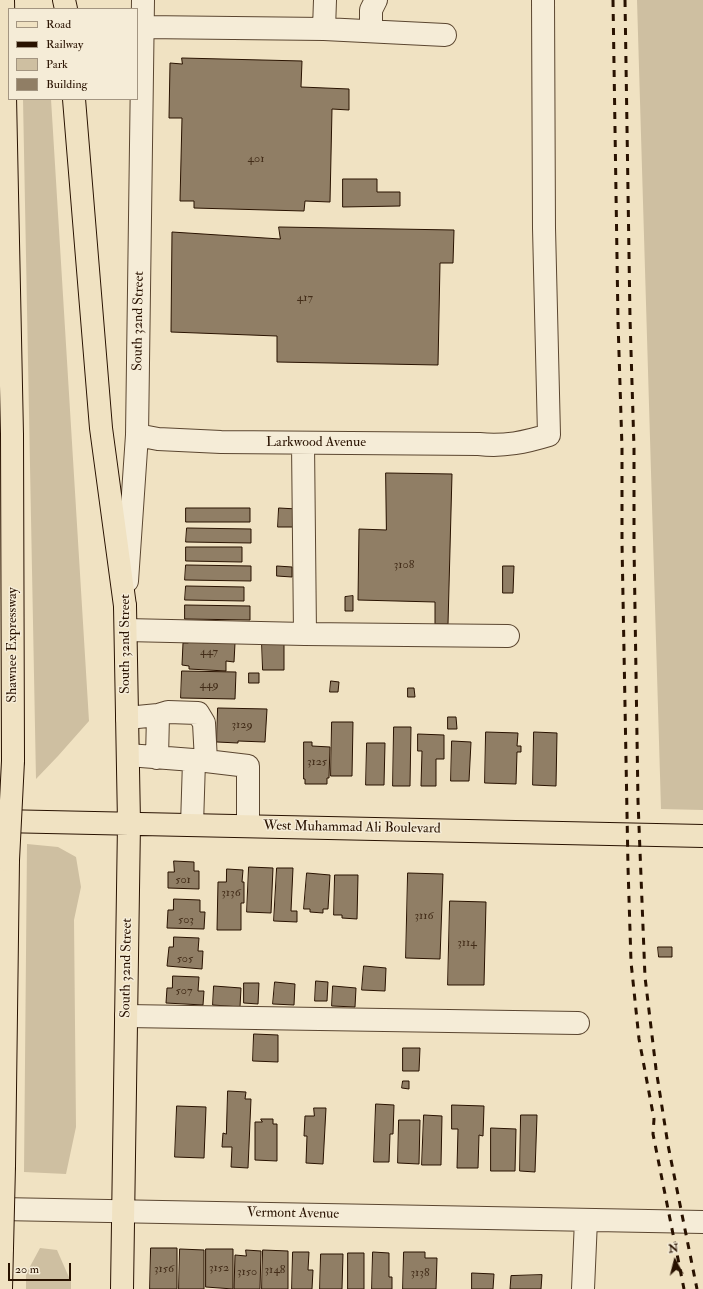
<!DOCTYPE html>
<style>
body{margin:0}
#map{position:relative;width:703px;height:1289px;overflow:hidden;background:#f0e2c2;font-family:"IM FELL Double Pica",serif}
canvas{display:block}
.legend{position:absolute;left:8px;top:8px;width:130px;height:92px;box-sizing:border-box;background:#f5ecd7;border:1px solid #a39581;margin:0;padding:5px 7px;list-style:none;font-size:12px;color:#291200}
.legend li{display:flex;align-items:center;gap:8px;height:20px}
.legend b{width:20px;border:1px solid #a39581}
.north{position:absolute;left:655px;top:1241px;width:40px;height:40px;-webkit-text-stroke:3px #f5ecd7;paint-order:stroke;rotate:353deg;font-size:11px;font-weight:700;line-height:16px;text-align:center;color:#291200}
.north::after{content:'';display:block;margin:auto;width:14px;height:18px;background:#291200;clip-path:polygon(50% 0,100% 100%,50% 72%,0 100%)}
.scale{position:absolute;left:8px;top:1263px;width:63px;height:18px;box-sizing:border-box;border:2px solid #291200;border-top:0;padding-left:5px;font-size:12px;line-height:14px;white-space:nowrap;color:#291200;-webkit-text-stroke:3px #f5ecd7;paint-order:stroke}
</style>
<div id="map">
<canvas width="703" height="1289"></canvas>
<ul class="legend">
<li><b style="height:5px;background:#f0e2c2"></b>Road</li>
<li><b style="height:5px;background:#291200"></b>Railway</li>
<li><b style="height:11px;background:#cebfa1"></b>Park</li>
<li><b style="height:11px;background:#907e65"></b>Building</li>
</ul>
<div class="north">N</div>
<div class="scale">20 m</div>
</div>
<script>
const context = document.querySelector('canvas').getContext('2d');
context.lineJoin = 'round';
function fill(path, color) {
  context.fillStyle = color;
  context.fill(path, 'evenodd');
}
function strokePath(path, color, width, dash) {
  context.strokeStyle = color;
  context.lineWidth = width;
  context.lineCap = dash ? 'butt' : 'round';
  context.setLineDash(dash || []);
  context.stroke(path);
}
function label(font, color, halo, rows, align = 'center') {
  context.font = font + ' "IM FELL Double Pica",serif';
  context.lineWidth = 3;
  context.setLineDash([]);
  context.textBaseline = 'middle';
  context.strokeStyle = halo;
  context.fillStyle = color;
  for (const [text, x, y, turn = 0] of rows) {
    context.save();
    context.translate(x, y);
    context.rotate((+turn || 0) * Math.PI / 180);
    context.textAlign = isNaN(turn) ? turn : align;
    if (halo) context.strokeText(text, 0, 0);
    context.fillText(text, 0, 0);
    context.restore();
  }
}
fill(new Path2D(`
 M637,0H703V810L661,809Z
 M23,99H51L89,721L58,756L36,779Z
 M27,844L58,847L76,857L81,887L74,920L76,1127L66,1174L24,1172Z
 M40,1248L57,1250L71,1282V1289H26V1274Z`), '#cebfa1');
const building = new Path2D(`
 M182,58L302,61L301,87L349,89V110L332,109L330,202L305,201L304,211L194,208V201H180L182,118H169L170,63L182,64Z
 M343,179H377V192H400V206L343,207Z
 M279,227L454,230L453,263H440L438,365L277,362V336L171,332L172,232L280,239Z
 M386,473L452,474L448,624H435V602L358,600L359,529L386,530Z
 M186,508H250V522H186Z
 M279,508L297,509L296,527H278Z
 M187,528L251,529V543L186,542Z
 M186,547H242V562L186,561Z
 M186,565L251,566V581L185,580Z
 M277,566L292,567V577L277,576Z
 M503,566H514L513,593H503Z
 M186,586L244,587V601L185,600Z
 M353,596V611H345V597Z
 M185,605L250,606V620L185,619Z
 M188,640L235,643L234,662L226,661V671L189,669V666L182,665L183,643H188Z
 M262,643H284V670H263Z
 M182,671L236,672L235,699L181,698Z
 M249,673H259V683H249Z
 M331,681L339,682L338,692H330Z
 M408,688H414L415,697H408Z
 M218,708L267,709L265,742L238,741V743L217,742Z
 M448,717H456L457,729H448Z
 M332,722H353L352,776H331Z
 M394,727H411L410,786H393Z
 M486,732L518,733L517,746H521V752H517L516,784L485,783Z
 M534,732L557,733L556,786L533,785Z
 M418,734L444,735V759H436V786H421L422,751H418Z
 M452,741L471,742L469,781H451Z
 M304,742H312V746L330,747L329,778H327V784H305V779H304Z
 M367,743H385L384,785H366Z
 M174,861L194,862V871H199V889L168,888V872H174Z
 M249,867L273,868L271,913L247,912Z
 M277,868H293L291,911H297V922L274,921Z
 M227,869L243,870L242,882H244V903H241V930H217L218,882H226Z
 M307,873L330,875L328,909H323V913L310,912V909H304Z
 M408,873L443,874L440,959L406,958Z
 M335,875H358L357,919L342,918V915H334Z
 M174,899L200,900V912H205L204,929L167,928L168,910H173Z
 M450,901L486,902L484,985H448Z
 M174,937L199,938L198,951H203L202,969L167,966L169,947H173Z
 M658,947H672V957H659Z
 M364,966L386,968L385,991L362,990Z
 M173,976L199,977L198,991H204L203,1005L166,1003L167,988H172Z
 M316,981L328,982L327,1001H315Z
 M275,982L295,984L294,1005L273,1004Z
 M244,983H259L258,1004L244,1003Z
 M214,986L241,988L240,1007L213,1005Z
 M333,986L356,988L355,1007L332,1006Z
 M254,1034L278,1035V1062L253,1061Z
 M403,1048H420L419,1071H403Z
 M403,1081H409V1089L402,1088Z
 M228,1091L246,1092L245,1099H251L248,1168L231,1167L232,1147H222L223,1133L226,1134Z
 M376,1104L394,1105L393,1134H390L389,1162H374Z
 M452,1105L484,1106L483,1136L479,1135L478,1168H457L458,1129H452Z
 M177,1106L206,1107L204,1158L175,1157Z
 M314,1108H326L323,1164L306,1163L307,1136H304L305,1116H314Z
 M424,1115L442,1116L441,1165H422Z
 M521,1115H537L535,1172L520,1171Z
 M261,1119H273V1124H277V1161L255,1160V1122H262Z
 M399,1120H420L419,1164L398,1163Z
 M491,1128L516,1129L515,1171H491Z
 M151,1248H177V1289H150Z
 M180,1249L204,1250V1289H179Z
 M206,1249H233V1289L206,1287Z
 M246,1250L261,1251L260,1289H234L235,1255L246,1256Z
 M263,1250L288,1251V1289H262Z
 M293,1252H309L308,1270H313L312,1289H292Z
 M373,1252L389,1253V1277H392V1289H372Z
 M404,1252H425V1258H437L436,1289H403Z
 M348,1253H364V1289H348Z
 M321,1254H343L342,1289H320Z
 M472,1273L494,1274L493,1289H472Z
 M542,1275L541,1289H510L511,1276Z`);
fill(building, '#907e65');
strokePath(building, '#291200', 1);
const minor = new Path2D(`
 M143,27L324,29L445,35
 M324,29L325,0
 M371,31V10L376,0
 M137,435L158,439L221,442L479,444C504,447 526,442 549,435L544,228L543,0
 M303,443L305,634L508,636
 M127,581L137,435L143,0
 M126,630L305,634
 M127,718L158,715L168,712L198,713L204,723L206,761
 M128,755L206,761L248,766V826
 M157,758L158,715
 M192,825L194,761
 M126,1016L578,1023
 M0,1209L703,1222
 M583,1289L586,1220`);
const major = new Path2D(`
 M0,821L703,836
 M122,1289L129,823L125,606`);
const highway = new Path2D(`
 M3,0L12,434L13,761
 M64,0L66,9
 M74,99L101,428L125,606
 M4,1166L8,860
 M1,1289L2,1248`);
strokePath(minor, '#5b4630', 24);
strokePath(major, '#291200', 24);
strokePath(highway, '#291200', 24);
strokePath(minor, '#f5ecd7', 22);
strokePath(major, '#f0e2c2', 22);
strokePath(highway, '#f0e2c2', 22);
strokePath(new Path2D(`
 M613,0L618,321L622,448V543L628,867L631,962L639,1039L654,1119L653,1134L684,1289
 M625,0L630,318L634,448V545L638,801L645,977L656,1069L668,1145L697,1289`), '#291200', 3, [7, 7]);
const highwayBridge = new Path2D(`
 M8,860L13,761
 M2,1248L4,1166`);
strokePath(highwayBridge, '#291200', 24, []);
strokePath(highwayBridge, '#f0e2c2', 22);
label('12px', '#432d19', null, [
 ["401",256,159],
 ["417",305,298],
 ["3108",404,565],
 ["447",209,652],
 ["449",209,685],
 ["3129",242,725],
 ["3125",317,762],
 ["501",183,880],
 ["3136",231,893],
 ["3116",424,916],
 ["503",186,920],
 ["3114",467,943],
 ["505",185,959],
 ["507",184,991],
 ["3152",219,1268],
 ["3156",164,1269],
 ["3148",275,1270],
 ["3150",247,1272],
 ["3138",420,1273]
]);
label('14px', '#291200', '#f5ecd7', [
 ["South 32nd Street",139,321,-89],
 ["Larkwood Avenue",316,443],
 ["South 32nd Street",126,644,-90],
 ["Shawnee Expressway",13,645,-90],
 ["West Muhammad Ali Boulevard",352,828,1],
 ["South 32nd Street",127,968,-89],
 ["Vermont Avenue",293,1214,1]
]);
</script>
